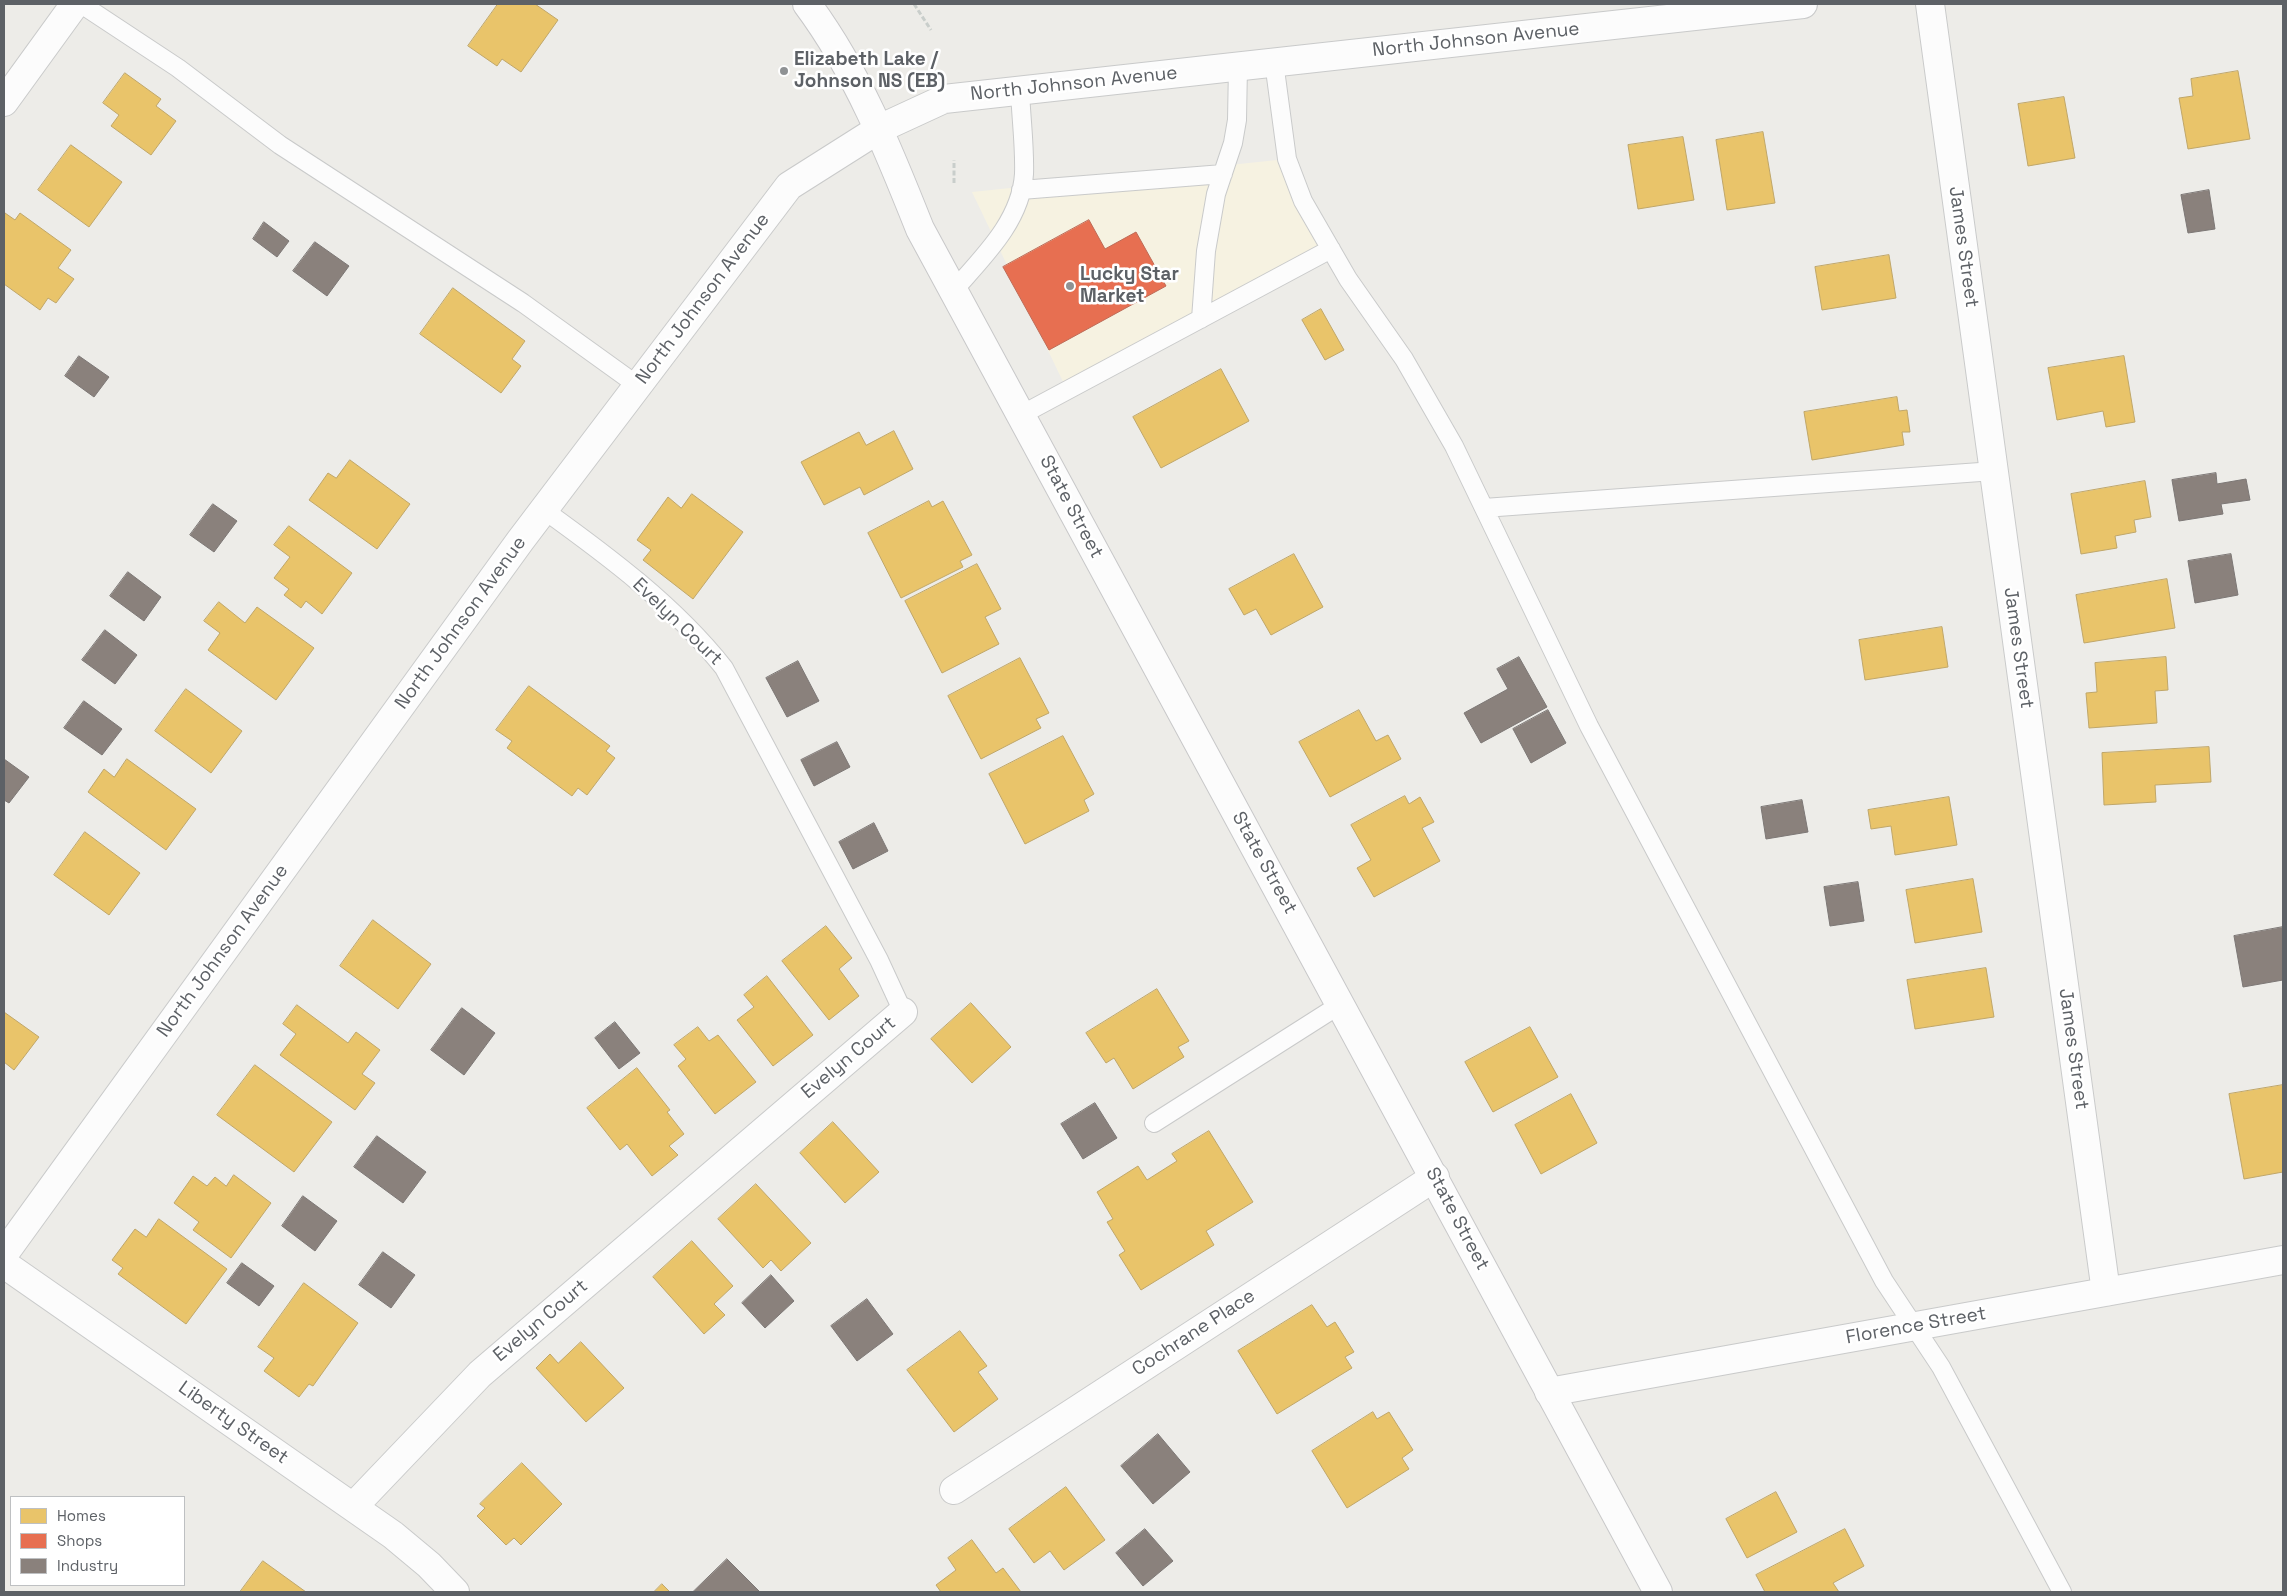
<!DOCTYPE html>
<style>
body{margin:0}
#map{position:relative;width:2287px;height:1596px;overflow:hidden;background:#edece8;font-family:"Space Grotesk",sans-serif}
canvas{display:block}
.frame{position:absolute;inset:0;border:5px solid #5d6166;pointer-events:none}
.legend{position:absolute;left:10px;top:1496px;width:175px;height:90px;box-sizing:border-box;background:#fff;border:1px solid #bec0c2;margin:0;padding:6px 9px;list-style:none;font-size:15px;color:#5d6166}
.legend li{display:flex;align-items:center;gap:10px;height:25px}
.legend b{width:25px;border:1px solid #bec0c2}
</style>
<div id="map">
<canvas width="2287" height="1596"></canvas>
<div class="frame"></div>
<ul class="legend">
<li><b style="height:14px;background:#e9c46a"></b>Homes</li>
<li><b style="height:14px;background:#e76f51"></b>Shops</li>
<li><b style="height:14px;background:#8a817c"></b>Industry</li>
</ul>
</div>
<script>
const context = document.querySelector('canvas').getContext('2d');
context.lineJoin = 'round';
function fill(path, color) {
  context.fillStyle = color;
  context.fill(path, 'evenodd');
}
function strokePath(path, color, width, dash) {
  context.strokeStyle = color;
  context.lineWidth = width;
  context.lineCap = dash ? 'butt' : 'round';
  context.setLineDash(dash || []);
  context.stroke(path);
}
function label(font, color, halo, rows, align = 'center') {
  context.font = font + ' "Space Grotesk",sans-serif';
  context.lineWidth = 5;
  context.setLineDash([]);
  context.textBaseline = 'middle';
  context.strokeStyle = halo;
  context.fillStyle = color;
  for (const [text, x, y, turn = 0] of rows) {
    context.save();
    context.translate(x, y);
    context.rotate((+turn || 0) * Math.PI / 180);
    context.textAlign = isNaN(turn) ? turn : align;
    if (halo) context.strokeText(text, 0, 0);
    context.fillText(text, 0, 0);
    context.restore();
  }
}
fill(new Path2D(`
 M1287,159L1331,249L1067,390L972,192Z`), '#f6f2e1');
const homes = new Path2D(`
 M498,4H535L558,20L521,72L502,59L497,66L468,46Z
 M2238,71L2250,139L2188,149L2179,98L2193,96L2191,79Z
 M125,73L161,99L156,106L176,121L151,155L111,126L119,115L103,103Z
 M2064,97L2075,158L2028,166L2018,104Z
 M1763,132L1775,203L1727,210L1716,140Z
 M1683,137L1694,200L1638,209L1628,145Z
 M71,145L122,182L89,227L38,190Z
 M5,213L15,220L20,213L71,250L58,268L74,279L56,303L48,298L40,310L4,284Z
 M1889,255L1896,298L1822,310L1815,267Z
 M453,288L525,341L512,359L521,366L501,393L420,334Z
 M1321,309L1344,350L1325,360L1302,320Z
 M2124,356L2135,422L2106,427L2103,411L2057,420L2048,368Z
 M1221,369L1249,421L1161,468L1133,417Z
 M1897,397L1899,411L1907,410L1910,432H1902L1904,445L1812,460L1804,412Z
 M894,431L913,469L864,495L860,487L824,505L801,462L859,432L866,445Z
 M350,460L410,504L377,549L309,500L328,473L336,478Z
 M2145,481L2151,517L2134,520L2136,532L2115,536L2117,548L2081,554L2071,494Z
 M692,494L743,532L693,599L643,560L651,550L637,540L668,497L681,508Z
 M929,501L932,507L943,501L972,555L960,561L963,567L901,598L868,533Z
 M289,526L352,573L322,614L306,601L301,608L284,595L289,589L274,578L290,557L274,545Z
 M1294,554L1323,607L1271,635L1256,609L1244,615L1229,589Z
 M977,564L1001,609L985,617L999,644L942,673L905,601Z
 M2167,579L2175,628L2084,643L2076,595Z
 M219,602L245,623L257,607L314,648L276,700L208,650L220,633L204,621Z
 M1942,627L1948,667L1865,680L1859,640Z
 M2166,657L2168,690L2155,691L2157,723L2089,728L2086,693L2097,692L2095,663Z
 M1020,658L1049,713L1036,719L1041,728L981,759L948,696Z
 M529,686L610,746L606,751L615,758L587,795L578,788L572,796L507,748L512,741L496,730Z
 M186,689L242,731L211,773L155,731Z
 M1359,710L1376,741L1388,735L1401,759L1330,797L1299,742Z
 M1063,736L1094,794L1084,800L1089,811L1025,844L989,774Z
 M2209,747L2211,782L2155,785L2156,802L2104,805L2102,753Z
 M127,759L196,809L166,850L88,792L104,769L114,777Z
 M1405,796L1409,804L1420,797L1434,822L1422,828L1440,861L1374,897L1357,868L1371,860L1351,825Z
 M1949,797L1957,845L1895,855L1891,826L1871,829L1868,810Z
 M85,832L140,873L109,915L54,875Z
 M1973,879L1982,932L1915,943L1906,890Z
 M373,920L431,964L398,1009L340,966Z
 M826,926L852,958L839,969L859,996L829,1020L782,961Z
 M1986,968L1994,1017L1915,1029L1907,980Z
 M767,976L813,1035L773,1066L737,1020L754,1007L744,995Z
 M1157,989L1189,1041L1178,1047L1184,1057L1133,1089L1114,1058L1106,1063L1086,1033Z
 M971,1003L1011,1047L972,1083L931,1039Z
 M297,1005L348,1043L356,1032L380,1050L362,1074L375,1083L355,1110L280,1055L296,1034L283,1024Z
 M4,1012L39,1037L14,1070L4,1062Z
 M698,1027L709,1041L718,1035L756,1082L715,1114L678,1066L686,1059L674,1045Z
 M1530,1027L1558,1077L1493,1112L1465,1062Z
 M255,1065L332,1122L294,1172L217,1115Z
 M637,1068L670,1110L667,1112L684,1134L669,1146L678,1155L652,1176L627,1144L620,1150L587,1108Z
 M2283,1085V1172L2244,1179L2229,1094Z
 M1571,1094L1597,1143L1541,1174L1515,1125Z
 M833,1122L879,1172L845,1203L800,1153Z
 M1209,1131L1253,1202L1206,1231L1214,1245L1141,1290L1119,1255L1125,1251L1107,1222L1113,1219L1097,1192L1138,1166L1147,1180L1177,1161L1172,1154Z
 M234,1175L271,1203L231,1258L193,1230L199,1222L174,1203L193,1176L207,1186L215,1177L226,1186Z
 M756,1184L811,1243L781,1271L771,1260L763,1268L718,1219Z
 M159,1219L227,1269L186,1324L118,1274L123,1268L112,1260L135,1229L146,1237Z
 M692,1241L733,1286L714,1304L725,1315L704,1334L653,1277Z
 M304,1283L358,1323L313,1386L309,1384L299,1397L264,1371L274,1358L258,1347Z
 M1312,1305L1327,1327L1335,1322L1354,1352L1345,1357L1352,1368L1277,1414L1238,1351Z
 M960,1331L987,1366L978,1372L998,1399L954,1432L907,1370Z
 M581,1342L624,1388L586,1422L536,1368L550,1354L558,1363Z
 M1373,1412L1377,1419L1389,1412L1413,1450L1402,1458L1409,1469L1347,1508L1312,1451Z
 M522,1463L562,1504L521,1545L514,1538L506,1545L477,1516L485,1508L480,1504Z
 M1066,1487L1105,1540L1064,1570L1050,1551L1034,1563L1009,1529Z
 M1776,1492L1797,1532L1747,1558L1726,1519Z
 M1845,1529L1864,1566L1833,1583L1839,1592H1765L1756,1575Z
 M972,1540L996,1573L1003,1568L1021,1592H941L936,1585L956,1570L948,1558Z
 M263,1561L306,1592H240Z
 M662,1584L670,1592H654Z`);
fill(homes, '#e9c46a');
strokePath(homes, '#bfa669', 1);
const shops = new Path2D(`
 M1089,220L1105,249L1136,232L1166,286L1049,350L1003,267Z`);
fill(shops, '#e76f51');
strokePath(shops, '#be6b57', 1);
const industry = new Path2D(`
 M2209,190L2215,229L2188,233L2181,195Z
 M264,222L289,241L277,257L253,239Z
 M315,242L349,266L327,296L293,271Z
 M79,356L109,377L94,397L65,376Z
 M2216,473L2217,484L2246,479L2250,500L2221,504L2223,514L2179,521L2172,480Z
 M213,504L237,521L214,552L190,535Z
 M2231,554L2238,595L2195,603L2188,561Z
 M128,572L161,597L144,621L110,596Z
 M105,630L137,655L115,684L82,660Z
 M1519,657L1547,707L1481,743L1464,713L1508,689L1497,669Z
 M798,661L819,701L787,717L766,678Z
 M84,701L122,729L102,755L64,728Z
 M1548,710L1566,743L1531,763L1513,729Z
 M837,742L850,767L814,786L801,760Z
 M4,759L29,777L9,803L4,800Z
 M1802,800L1808,832L1766,839L1761,807Z
 M874,823L888,851L853,869L839,842Z
 M1858,882L1864,921L1830,926L1824,887Z
 M2283,927V980L2243,987L2234,936Z
 M462,1008L495,1033L464,1075L431,1050Z
 M615,1022L640,1053L619,1069L595,1038Z
 M1095,1103L1117,1138L1083,1159L1061,1124Z
 M377,1136L426,1172L403,1203L354,1167Z
 M303,1196L337,1221L315,1251L282,1226Z
 M383,1252L415,1275L391,1308L359,1285Z
 M242,1263L274,1286L259,1306L227,1283Z
 M771,1275L794,1301L765,1328L742,1303Z
 M867,1299L893,1334L857,1361L831,1326Z
 M1158,1434L1190,1472L1153,1504L1121,1466Z
 M1145,1529L1173,1561L1143,1586L1116,1553Z
 M727,1559L760,1592H693Z`);
fill(industry, '#8a817c');
strokePath(industry, '#7c7775', 1);
const service = new Path2D(`
 M81,4L178,68L280,145L523,303L637,385
 M1274,62L1287,159L1303,201L1348,279L1404,359L1454,446L1589,726L1884,1281L1941,1367L2062,1592
 M1021,190L1223,174
 M954,290C983,257 1021,221 1024,174C1025,147 1021,118 1020,90
 M1201,319L1206,251L1216,194L1233,143L1237,120L1238,66
 M1021,415L1331,249
 M1484,508L1994,471
 M544,510C608,556 675,606 724,668L879,960L903,1012
 M1154,1123L1341,1004`);
const minor = new Path2D(`
 M1930,4L2106,1292
 M4,102L75,4
 M4,1264L393,1535L429,1565L455,1592
 M1549,1392L2283,1260
 M954,1490L1435,1177
 M353,1507L480,1374L903,1012`);
const tertiary = new Path2D(`
 M4,1254L520,541L789,186L879,129L944,99L1803,4`);
const secondary = new Path2D(`
 M807,4C857,71 889,151 920,229L1658,1592`);
strokePath(service, '#c9caca', 20);
strokePath(minor, '#c9caca', 30);
strokePath(tertiary, '#c9caca', 30);
strokePath(secondary, '#c8c8c9', 30);
strokePath(new Path2D(`
 M914,4L931,30
 M954,183V160`), '#c9cecb', 3, [5, 2.5]);
strokePath(service, '#fcfcfc', 18);
strokePath(minor, '#fcfcfc', 28);
strokePath(tertiary, '#fcfcfc', 28);
strokePath(secondary, '#fcfcfc', 28);
for (const [x, y, r, color] of [
 [784,71,5,"#8f9294"],
 [1070,286,5,"#8f9294"]
]) {
  const dot = new Path2D();
  dot.arc(x, y, r, 0, 2 * Math.PI);
  context.fillStyle = color;
  context.fill(dot);
  strokePath(dot, '#fff', 2);
}
label('19px', '#5d6166', '#fff', [
 ["North Johnson Avenue",1476,40,-6],
 ["North Johnson Avenue",1074,84,-6],
 ["James Street",1963,247,82],
 ["North Johnson Avenue",703,299,-53],
 ["State Street",1071,507,62],
 ["Evelyn Court",677,622,44],
 ["North Johnson Avenue",461,623,-54],
 ["James Street",2018,648,82],
 ["State Street",1264,863,61],
 ["North Johnson Avenue",223,951,-54],
 ["James Street",2073,1049,82],
 ["Evelyn Court",849,1058,-40],
 ["State Street",1457,1219,62],
 ["Evelyn Court",541,1321,-40],
 ["Florence Street",1916,1326,-10],
 ["Cochrane Place",1194,1333,-33],
 ["Liberty Street",233,1423,35]
]);
label('bold 19px', '#5d6166', '#fff', [
 ["Elizabeth Lake /",794,60],
 ["Johnson NS (EB)",794,82],
 ["Lucky Star",1080,275],
 ["Market",1080,297]
], 'left');
</script>
